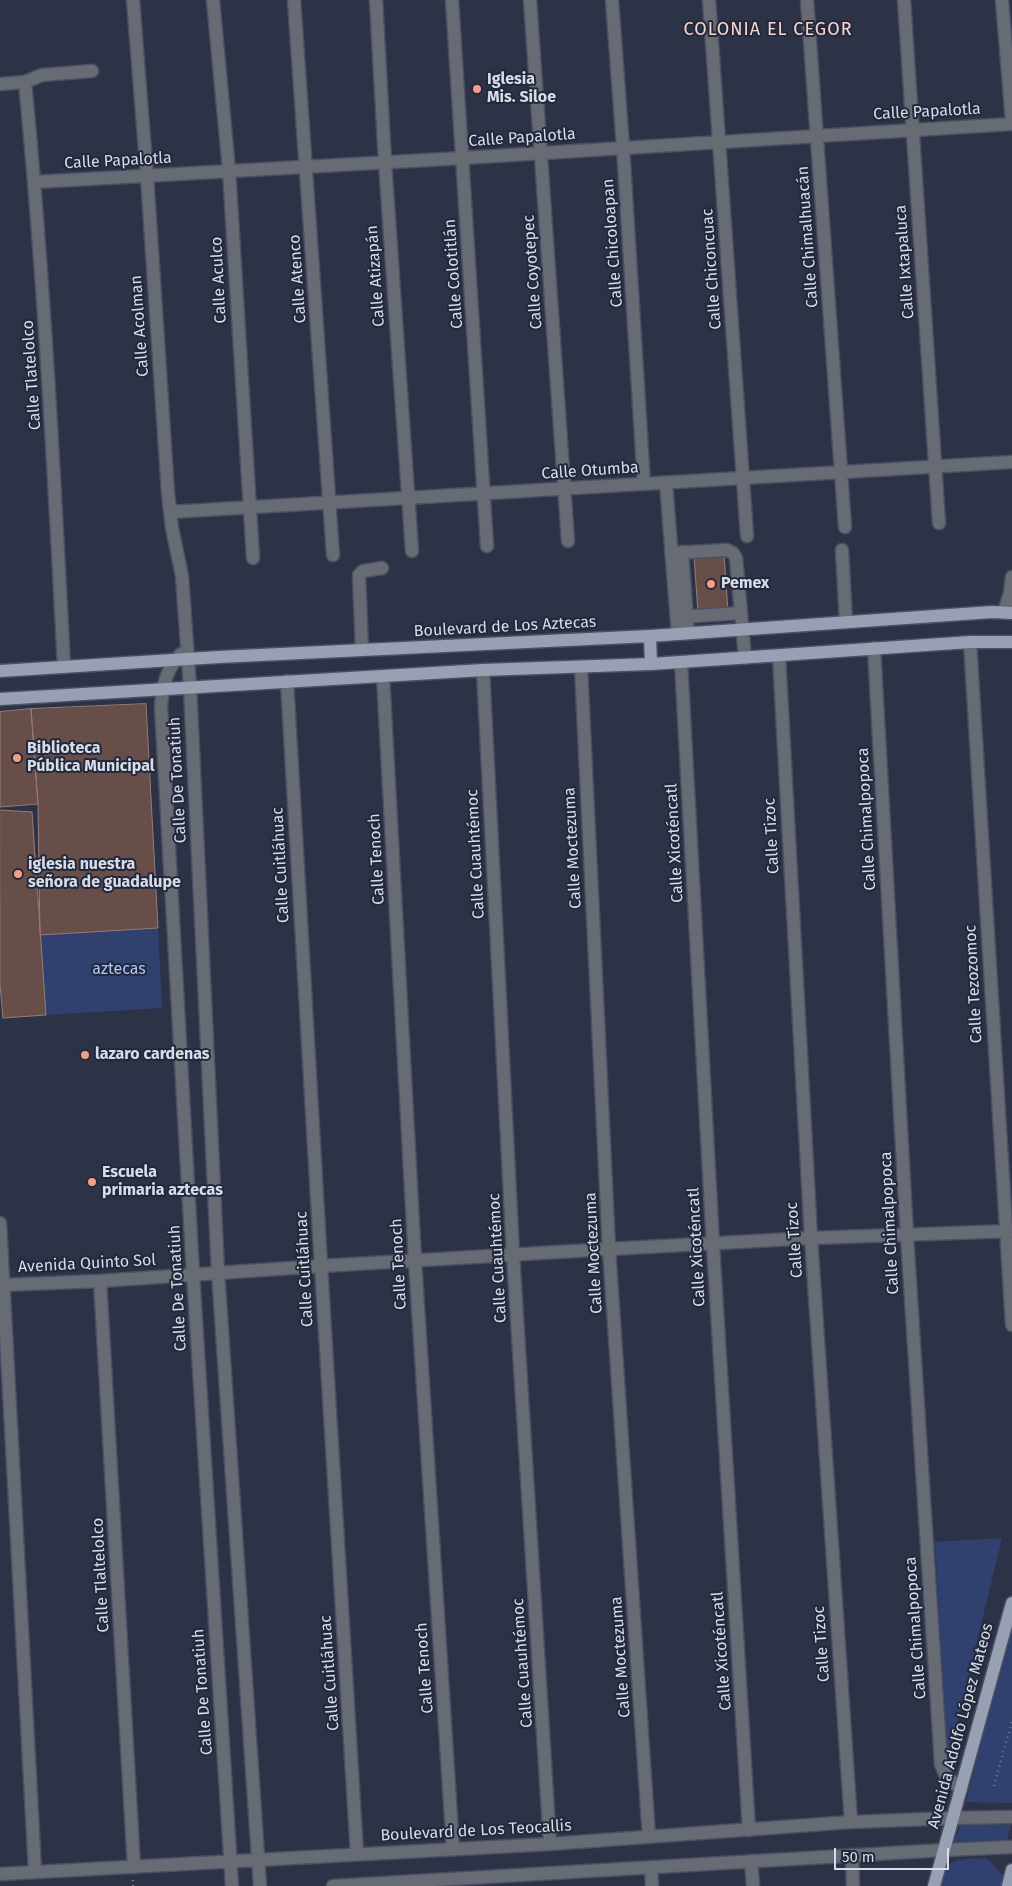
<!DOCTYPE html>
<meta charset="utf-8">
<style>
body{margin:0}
#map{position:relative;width:1012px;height:1886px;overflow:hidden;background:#2c3346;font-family:"Fira Sans",sans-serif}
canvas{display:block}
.scale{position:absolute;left:834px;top:1848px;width:115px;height:22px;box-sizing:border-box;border:2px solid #d7dce8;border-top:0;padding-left:6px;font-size:15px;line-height:18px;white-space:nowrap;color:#d7dce8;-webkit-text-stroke:4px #23293b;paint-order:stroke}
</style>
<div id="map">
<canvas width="1012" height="1886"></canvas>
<div class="scale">50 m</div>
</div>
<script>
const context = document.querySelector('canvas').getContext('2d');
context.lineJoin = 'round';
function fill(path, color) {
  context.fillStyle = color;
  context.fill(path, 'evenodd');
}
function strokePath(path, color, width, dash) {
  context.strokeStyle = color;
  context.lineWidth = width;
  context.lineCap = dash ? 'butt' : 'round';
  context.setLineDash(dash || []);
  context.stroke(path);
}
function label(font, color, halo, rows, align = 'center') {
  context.font = font + ' "Fira Sans",sans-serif';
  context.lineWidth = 4;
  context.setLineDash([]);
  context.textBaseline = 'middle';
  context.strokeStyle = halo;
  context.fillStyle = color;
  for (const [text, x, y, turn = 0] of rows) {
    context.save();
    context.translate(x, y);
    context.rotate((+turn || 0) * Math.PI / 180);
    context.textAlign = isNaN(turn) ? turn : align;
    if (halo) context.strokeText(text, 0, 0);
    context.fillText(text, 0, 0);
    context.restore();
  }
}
fill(new Path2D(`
 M158,928L162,1008L46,1015L40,935Z
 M1002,1538L948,1762L935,1542Z
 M1012,1620V1803L966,1802Z
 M961,1824L1011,1825L1007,1840L954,1842Z
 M986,1858L1006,1878L1004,1886H935C943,1857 961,1859 986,1858Z`), '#31416f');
const building = new Path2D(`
 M724,554L728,611L698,613L694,556Z
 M146,704L158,928L40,935L38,804L31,709Z
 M31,709L38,804L0,807V712Z
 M0,810L32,812L46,1015L3,1018L0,985Z`);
fill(building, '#674e49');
strokePath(building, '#977c76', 1);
const minor = new Path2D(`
 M133,0L147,176L168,493L172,528L182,576L190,687L218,1272L260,1886
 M213,0L229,170L253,558
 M294,0L333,555
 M376,0L385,162L412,551
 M452,0L487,546
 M530,0L568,541
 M612,0L623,147L644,484
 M709,0L747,536
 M807,0L845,527
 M904,0L939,523
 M1002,0L1012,122
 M25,82C44,277 54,472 64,667
 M0,84L25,82L42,75L92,71
 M35,182L463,158L1012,124
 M666,483L678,634
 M170,512L1012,462
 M842,550L846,622
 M682,552L688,633
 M671,553L727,550L733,553L736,558L745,658
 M1004,612L1010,593L1012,577
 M679,617L741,613
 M970,642L1012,1325
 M874,648L907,1236L941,1764L946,1776L961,1789
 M362,650L359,575L363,571L382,568
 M181,654C166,669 163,685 161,706L193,1274L232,1886
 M779,656L811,1238L851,1822
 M681,662L713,1245L749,1830
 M581,667L609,1249L649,1837
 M483,670L513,1254L550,1844
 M383,676L415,1261L453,1849
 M287,681L321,1266L357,1854
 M0,1223L35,1871
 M100,1281L134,1867
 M3,1285L100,1281L321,1266L609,1249L811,1238L1012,1231
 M852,1855L853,1886
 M751,1861L753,1886
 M651,1867L652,1886
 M0,1874L550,1844L851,1822L953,1818L1012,1817
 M333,1886L944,1850L1012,1847`);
const major = new Path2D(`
 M650,636L651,664
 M0,671L219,657L650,636L992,612L1012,613
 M0,699L483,670L651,664L970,642H1012
 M934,1886L1012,1603
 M1008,1886L1012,1870`);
strokePath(minor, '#4b5163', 15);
strokePath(major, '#4b5163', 15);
strokePath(new Path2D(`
 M994,1786L1012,1721
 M133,1886V1879`), '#757b8b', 2.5, [1, 4]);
strokePath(minor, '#676b74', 12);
strokePath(major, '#98a0b3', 12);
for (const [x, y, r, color] of [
 [477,89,5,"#f49d8b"],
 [711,584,5,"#f49d8b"],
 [17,758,5,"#f49d8b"],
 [18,874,5,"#f49d8b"],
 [85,1055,5,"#f49d8b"],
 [92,1182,5,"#f49d8b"]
]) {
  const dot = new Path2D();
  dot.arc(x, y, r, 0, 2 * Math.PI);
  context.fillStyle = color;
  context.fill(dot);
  strokePath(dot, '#23293b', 2);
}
label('bold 16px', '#d7dce8', '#23293b', [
 ["Iglesia",487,80],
 ["Mis. Siloe",487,98],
 ["Pemex",721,584],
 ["Biblioteca",27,749],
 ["Pública Municipal",27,767],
 ["iglesia nuestra",28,865],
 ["señora de guadalupe",28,883],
 ["lazaro cardenas",95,1055],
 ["Escuela",102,1173],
 ["primaria aztecas",102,1191]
], 'left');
label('16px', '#d7dce8', '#23293b', [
 ["Calle Papalotla",927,112,-3],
 ["Calle Papalotla",522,138,-4],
 ["Calle Papalotla",118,161,-3],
 ["Calle Chimalhuacán",808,237,-94],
 ["Calle Chicoloapan",613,243,-94],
 ["Calle Ixtapaluca",905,262,-94],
 ["Calle Chiconcuac",712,269,-94],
 ["Calle Coyotepec",533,272,-94],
 ["Calle Colotitlán",454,274,-94],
 ["Calle Atizapán",376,276,-94],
 ["Calle Atenco",298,279,-94],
 ["Calle Aculco",219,280,-93],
 ["Calle Acolman",140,326,-94],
 ["Calle Tlatelolco",32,375,-94],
 ["Calle Otumba",590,471,-4],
 ["Boulevard de Los Aztecas",505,627,-3],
 ["Calle De Tonatiuh",178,780,-93],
 ["Calle Chimalpopoca",867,819,-93],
 ["Calle Tizoc",772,836,-93],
 ["Calle Xicoténcatl",675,843,-93],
 ["Calle Moctezuma",573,848,-93],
 ["Calle Cuauhtémoc",476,854,-93],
 ["Calle Tenoch",377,859,-93],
 ["Calle Cuitláhuac",281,865,-93],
 ["Calle Tezozomoc",974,984,-93],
 ["Calle Chimalpopoca",890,1223,-93],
 ["Calle Tizoc",795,1240,-94],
 ["Calle Xicoténcatl",697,1247,-93],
 ["Calle Moctezuma",594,1253,-93],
 ["Calle Cuauhtémoc",498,1258,-93],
 ["Avenida Quinto Sol",87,1264,-3],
 ["Calle Tenoch",399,1264,-93],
 ["Calle Cuitláhuac",305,1269,-93],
 ["Calle De Tonatiuh",178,1288,-93],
 ["Calle Tlaltelolco",101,1575,-93],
 ["Calle Chimalpopoca",916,1628,-94],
 ["Calle Tizoc",822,1644,-94],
 ["Calle Xicoténcatl",722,1651,-94],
 ["Calle Moctezuma",621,1657,-94],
 ["Calle Cuauhtémoc",523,1663,-94],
 ["Calle Tenoch",425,1668,-94],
 ["Calle Cuitláhuac",330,1673,-94],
 ["Calle De Tonatiuh",203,1692,-94],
 ["Avenida Adolfo López Mateos",961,1726,-75],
 ["Boulevard de Los Teocallis",476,1831,-3]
]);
label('16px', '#aec4fc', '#23293b', [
 ["aztecas",119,970]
]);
context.letterSpacing = '1px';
label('18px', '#f7d5cd', '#23293b', [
 ["COLONIA EL CEGOR",768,30]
]);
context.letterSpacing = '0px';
</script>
